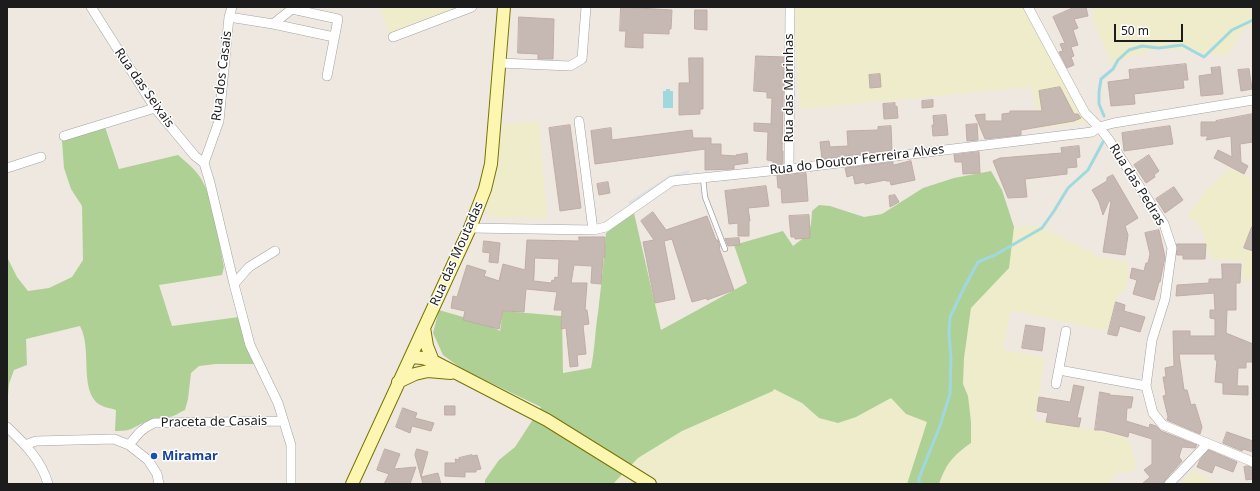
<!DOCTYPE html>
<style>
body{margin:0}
#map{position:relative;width:1260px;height:491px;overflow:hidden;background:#eee8e1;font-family:"Noto Sans",sans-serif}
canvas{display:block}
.frame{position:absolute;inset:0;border:8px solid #1c1c1c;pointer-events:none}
.scale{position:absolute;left:1114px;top:24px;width:69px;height:18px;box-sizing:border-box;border:2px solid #1c1c1c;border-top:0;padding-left:5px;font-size:12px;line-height:14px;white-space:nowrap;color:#1c1c1c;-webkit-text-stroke:3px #fff;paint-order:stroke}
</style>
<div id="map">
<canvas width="1260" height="491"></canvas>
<div class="frame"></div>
<div class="scale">50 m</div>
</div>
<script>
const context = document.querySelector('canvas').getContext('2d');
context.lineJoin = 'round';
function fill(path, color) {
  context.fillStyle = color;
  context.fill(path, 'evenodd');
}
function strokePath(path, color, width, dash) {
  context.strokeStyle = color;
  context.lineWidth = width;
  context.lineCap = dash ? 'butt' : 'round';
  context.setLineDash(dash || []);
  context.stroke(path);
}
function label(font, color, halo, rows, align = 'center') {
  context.font = font + ' "Noto Sans",sans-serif';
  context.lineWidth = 3;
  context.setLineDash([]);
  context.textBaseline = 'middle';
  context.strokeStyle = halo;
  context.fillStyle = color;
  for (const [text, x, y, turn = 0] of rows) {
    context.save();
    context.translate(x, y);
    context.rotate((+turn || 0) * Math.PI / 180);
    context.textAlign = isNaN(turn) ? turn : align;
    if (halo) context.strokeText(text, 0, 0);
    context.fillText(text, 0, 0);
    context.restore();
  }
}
fill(new Path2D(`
 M380,7H459L389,35Z
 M795,7H1031L1090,122L1042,128L1031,87L800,109L795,37Z
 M1092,7H1253V26L1244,28L1228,55L1206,54L1193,51L1159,49L1111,62L1094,24Z
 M539,121L547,218L491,217L485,210L503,125Z
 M1230,168L1253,179V280H1242L1243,261L1211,259L1201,229L1195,221L1187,217L1206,190Z
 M1038,225L1099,257L1129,262L1126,289L1118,294L1107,331L1011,310L1003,350L1045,357L1035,419L1124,436L1131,445L1137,465L1131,473L1116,472L1108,484H939L943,471L953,456L971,443V422L968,396L963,384L964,358L971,308L1009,268L1014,227Z
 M774,388L802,403L819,418L856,417L891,398L906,414L927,422L907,484H613L638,458L682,431Z
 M1194,470L1218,484H1179Z`), '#efeccb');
fill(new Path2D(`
 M105,127L119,169L178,155C186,162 194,168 200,177C214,198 219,242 224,267L222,275L159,285L172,326L239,317L254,364H216L199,366L191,373L188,399L185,410C180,412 175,416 170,417C162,418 156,418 148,421C134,426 132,432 115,431L116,410C110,408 101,407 96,402C80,385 92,348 80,326L26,339L27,365L14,370L9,384L7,406V257L17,277L28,291L49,288L72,277L83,260L82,206L71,189L64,168L62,141Z
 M991,171L1002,190L1014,227L1009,268L971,308L964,358L963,384L968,396L971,422V443C953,456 947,462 939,484H907L927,422L906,414L891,398L856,417L838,423L819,418L802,403L774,389L773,391L682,431L638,458L613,484H485V480L499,460L515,447L541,407L462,369L443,355L433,333L439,310L487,324L500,331L503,311L562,316L563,373L591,368C595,349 595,331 598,313C601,286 604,260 606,233L634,213L661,330L747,283L734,245L783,231L793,246C810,234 811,231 812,211L819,205L830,206L864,217L882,214L923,188L954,178Z`), '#aed094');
fill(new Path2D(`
 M689,170V173L670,178L630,205L628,202L669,176Z`), '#e0e0e0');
fill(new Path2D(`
 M666,89H670V91H673V108H663V91H666Z`), '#9fd9df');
strokePath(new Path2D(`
 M1104,116L1099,104V92L1101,79L1113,69L1118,60L1129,50L1142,46L1159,48L1182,45L1204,57L1232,30L1253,20
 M919,484V478L940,426L950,394L951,358L949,334L950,317L964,288L978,262L995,255L1042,228L1054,211L1068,188L1088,170L1103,142`), '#9fd9df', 3);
const building = new Path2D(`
 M621,7L672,10L671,29H669V34L643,33V48L625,47L626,31H620Z
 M1075,7H1086L1088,16L1074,19L1078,28L1073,30L1078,45L1071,47L1074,56L1071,57L1074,65L1067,68L1059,52L1063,51L1060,44L1065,43L1053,17Z
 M695,10H707V30L695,29Z
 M519,17L554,19L553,59H538V54L518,53Z
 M756,56L784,57L782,151H783V164L773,165V161L767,160L768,132L754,131V123L771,124L772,98H767V92L754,91Z
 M689,58H703V109H700V114L679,115V83H689Z
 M1186,64L1188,80H1183L1184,88L1134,94L1135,104L1111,106L1108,82L1130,79L1129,70Z
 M1220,67L1223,94L1201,96L1199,76L1212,74L1211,68Z
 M1249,69L1252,89L1241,91L1238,70Z
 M880,74L881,87L870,88L869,75Z
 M1060,87L1074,114H1078L1081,118L1074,121L1021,130V135L985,139L975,115L985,114V121H1002V114L1010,113V111H1042L1039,91Z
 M933,100V107L922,108V101Z
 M895,103V107L897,106L898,118L884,119L883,104Z
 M1253,114V142L1240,144L1241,162L1248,166L1244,174L1214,158L1218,150L1232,157L1231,136L1206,140L1208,136H1201V122H1216V121Z
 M946,115L948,135L933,136L932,125H934L933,116Z
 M977,124L978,140L967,141L966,125Z
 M570,125L581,208L560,211L549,128Z
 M891,126L892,150L822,159L820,142L829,141L830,147L848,146L847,131L878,130V127Z
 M1170,126L1173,144L1124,151L1122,133Z
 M611,128L612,140L692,130L693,138H711V144H721V155L736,156V155L747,153L748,163L734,165V169L705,170V149L595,164L591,131Z
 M1079,146L1080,157L1076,158L1077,167L1067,168V174L1025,179L1027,197L1008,198L993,161L1000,158L1062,153L1061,148Z
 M979,152L980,173L963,174L962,162H955L954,155Z
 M1149,155L1159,171L1154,175L1155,177L1146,183L1134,165Z
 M911,161L915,180L891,185L890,181H886V180L865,184V182L855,184L853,175L847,177L845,168L893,162V165Z
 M806,173L808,201L782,203L781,188H778L777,176Z
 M1113,175L1138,218L1125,226L1128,235L1125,255L1103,252L1111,201H1109L1103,215L1099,202L1092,190L1107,181V178Z
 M608,182L610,193L599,195L597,184Z
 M766,186L769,206L748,208L750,221H749V236H738V223L729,224L725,191Z
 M1174,187L1183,200L1165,213L1156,199Z
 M895,195L899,202L890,207L889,196Z
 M653,212L666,230L707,216L716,240H718L720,247L719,248L734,290L707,300V298L692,302L672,239L664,241L675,299L655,303L643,242L654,240L641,221Z
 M809,215L810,238L795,239V237H791L789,216Z
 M1252,227H1253V251L1244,248Z
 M1159,230L1165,257L1160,282H1159L1154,300L1133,294L1137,280L1130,278L1132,268L1144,271L1146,263H1148L1150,254L1145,233Z
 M579,237H605V257H603L601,284L591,283L592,266L574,265L571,283H587L585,310H587L589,324L583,325L586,354L577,355L578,366L570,367L566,328L561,329L562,310H554L557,292L526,289L524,312L503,311L499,329L463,320L465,311L451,308L453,296L457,297L467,265L486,271L484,276L499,281L503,264L525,270L527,240L579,241ZM535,258L559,259L558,278L555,277L554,281L552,280L551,283L534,281Z
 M739,238L740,245L728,246L725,239Z
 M484,241L500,243L498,263L489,262L490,253L483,252Z
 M1177,244H1206L1205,259H1183V255H1177Z
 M1222,264H1241L1240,283H1236V310H1227L1226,333L1253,344V362H1246V368H1238L1237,386H1248V395L1223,394V383L1215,382L1217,360H1215V354H1179L1184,390H1187L1191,405L1195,404L1202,427L1200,434L1167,420L1168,417L1163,396L1166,395L1163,377H1166L1165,368L1174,366L1173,331H1190V336H1215V319L1210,318V310H1215L1214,293L1176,296L1177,285L1209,283V279H1222Z
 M1116,302L1125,305L1124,311L1145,317L1140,332L1120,326L1117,336L1108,334Z
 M1026,325L1045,328L1042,351L1022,348Z
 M1074,385L1084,387L1077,418H1081L1079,427L1046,422L1048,413L1037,411L1039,397L1070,402Z
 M1100,392L1110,394L1109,395L1133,397L1131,408H1127L1126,421L1149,428L1150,424L1156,426L1161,431L1197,445L1195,448L1182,447L1179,457L1182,461L1165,480L1163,484H1142L1150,477L1144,470L1152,464V439L1129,432L1128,437L1102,430H1095Z
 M445,406H455V415H445Z
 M403,408L417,413L415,418L434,423L431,431L412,426L410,433L396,427Z
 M1227,432L1253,441V452L1243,449L1242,451L1223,443Z
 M385,449L400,454L394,469L416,467L410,484H384L389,474L377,470Z
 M417,449L428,452L421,477L438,473L441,484H423L415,455Z
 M1209,450L1237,462L1233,472L1215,465L1212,473L1197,467L1200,460Z
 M472,455V456L477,455L481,469L476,470V472H465V477L445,476V463H456L455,459L459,460V458Z
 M1248,466L1253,468V479L1246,480L1244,467Z`);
fill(building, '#c6b9b4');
strokePath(building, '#c1aca3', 1);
const lane = new Path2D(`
 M703,178L705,197L725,249`);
const street = new Path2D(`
 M91,7L155,108L195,156L204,163
 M232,7L229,17L219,121L204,163L210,183L234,284L250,345L278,403L291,445V484
 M1028,7L1085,113L1099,127L1109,140L1164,224L1172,248L1165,299L1152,340L1146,386L1153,413L1163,425L1253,462
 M229,17L273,24L334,37
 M273,24L292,9L338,19L327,76
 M393,37L472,7
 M500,63L570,66L582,59L586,7
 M579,121L593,230
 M64,136L155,108
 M7,168L41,157
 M789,169L790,7
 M470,228L593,230L606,227L672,181L789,169L1092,132L1099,127L1114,123L1253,100
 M234,284L249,267L275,251
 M1059,370L1146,386
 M1056,384L1066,331
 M7,427C24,443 42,461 48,484
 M25,445L36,441L114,439L129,445L148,460L157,474L159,484
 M129,445C138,434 141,429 154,423L283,421
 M1169,484L1207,444`);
const secondary = new Path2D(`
 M424,328L427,346L433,361
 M411,357L422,358L433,361L547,420L650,484
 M398,382L415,374L428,371L451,373
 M352,484L470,228L485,189L491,164L504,7`);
strokePath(lane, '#a3a3a3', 6);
strokePath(street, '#a3a3a3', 10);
strokePath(secondary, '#777300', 14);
strokePath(lane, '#fff', 4.5);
strokePath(street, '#fff', 9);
strokePath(secondary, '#fdf6b1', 12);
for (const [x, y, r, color] of [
 [154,456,4,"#1a4fb4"]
]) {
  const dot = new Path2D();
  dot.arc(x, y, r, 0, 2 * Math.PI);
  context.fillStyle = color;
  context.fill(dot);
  strokePath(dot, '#fff', 1.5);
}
label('13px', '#1c1c1c', '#fff', [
 ["Rua dos Casais",222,76,-83],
 ["Rua das Seixais",144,88,55],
 ["Rua das Marinhas",789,88,-90],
 ["Rua do Doutor Ferreira Alves",857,160,-7],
 ["Rua das Pedras",1137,185,58],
 ["Rua das Moutadas",457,254,-66],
 ["Praceta de Casais",214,422,-1]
]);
label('bold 13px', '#164399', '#fff', [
 ["Miramar",162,456]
], 'left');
</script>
